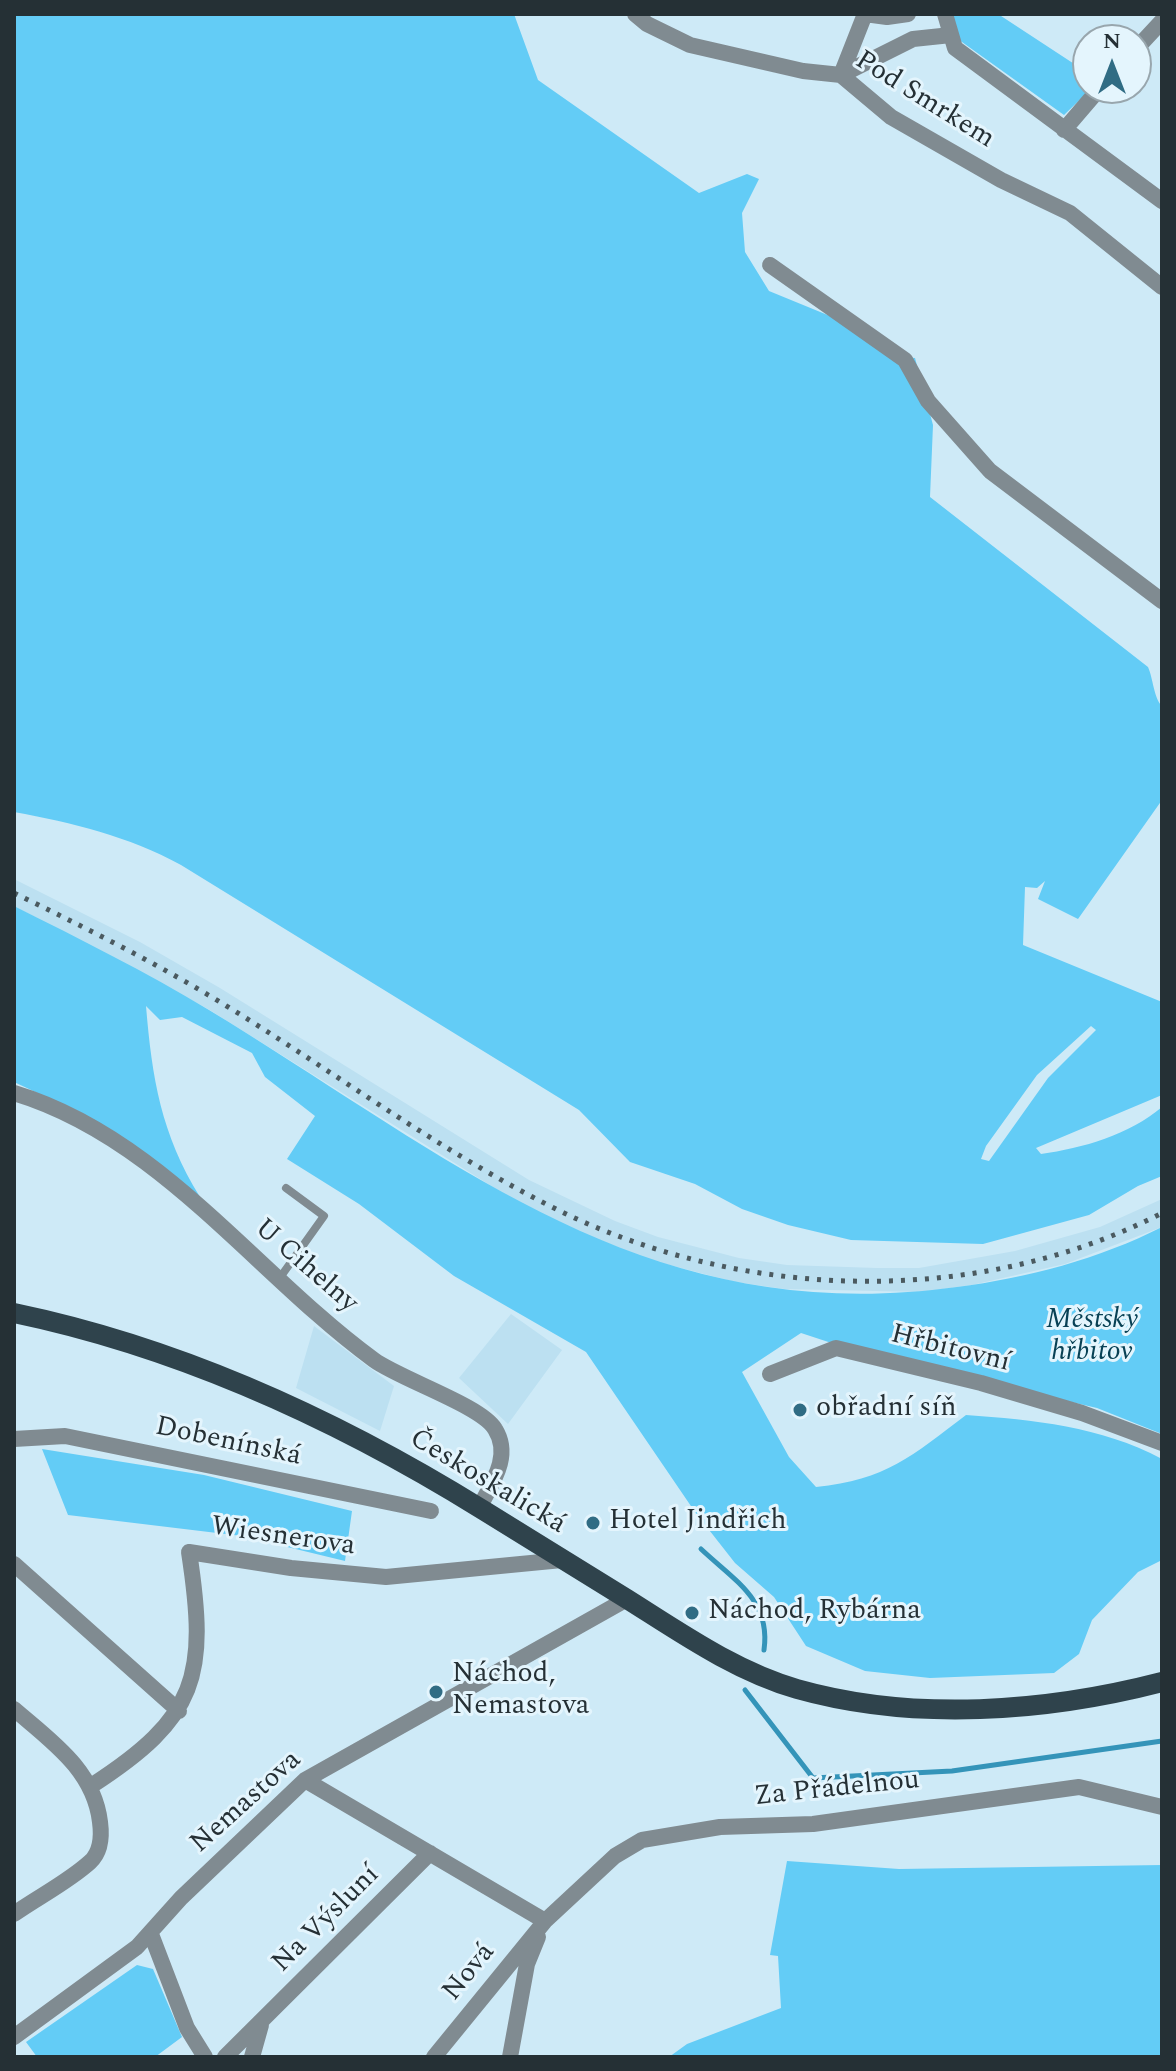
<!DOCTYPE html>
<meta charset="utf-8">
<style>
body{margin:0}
#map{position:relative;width:1176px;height:2071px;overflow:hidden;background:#ceeaf7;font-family:Spectral,serif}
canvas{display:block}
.frame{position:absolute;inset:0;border:16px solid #253035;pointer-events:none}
.north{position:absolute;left:1072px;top:24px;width:80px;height:80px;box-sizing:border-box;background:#e4f5fd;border:2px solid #98a6ad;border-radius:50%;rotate:0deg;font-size:22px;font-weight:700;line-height:32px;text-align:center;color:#253035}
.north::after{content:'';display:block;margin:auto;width:28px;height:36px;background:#306c84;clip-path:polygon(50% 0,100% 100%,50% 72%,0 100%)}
</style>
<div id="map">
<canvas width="1176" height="2071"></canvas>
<div class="frame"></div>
<div class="north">N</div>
</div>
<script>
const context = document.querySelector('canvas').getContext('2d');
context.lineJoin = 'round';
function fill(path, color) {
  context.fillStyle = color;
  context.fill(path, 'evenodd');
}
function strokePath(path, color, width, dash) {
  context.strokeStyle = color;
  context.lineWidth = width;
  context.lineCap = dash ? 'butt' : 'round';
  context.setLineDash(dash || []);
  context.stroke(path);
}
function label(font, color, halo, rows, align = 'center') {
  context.font = font + ' Spectral,serif';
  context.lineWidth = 6;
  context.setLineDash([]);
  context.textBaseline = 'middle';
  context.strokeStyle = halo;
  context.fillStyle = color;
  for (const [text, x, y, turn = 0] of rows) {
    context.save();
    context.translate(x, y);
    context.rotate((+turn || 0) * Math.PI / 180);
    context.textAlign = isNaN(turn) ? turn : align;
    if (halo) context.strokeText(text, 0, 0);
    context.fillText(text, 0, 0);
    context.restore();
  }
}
fill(new Path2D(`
 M14,879L140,942L220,988L529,1180L615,1221L658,1237L739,1258L787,1265L877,1268H919L1015,1251L1100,1227L1162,1199V1227L1065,1264L972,1285L921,1292L784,1289L735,1282L650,1260L560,1224L517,1202L208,1009L14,906Z
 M511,1314L562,1350L508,1424L459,1378Z
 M314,1326L394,1386L380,1431L296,1388Z`), '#bce0f1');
fill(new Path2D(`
 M14,14H514L538,80L699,193L747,174L759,179L742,213L745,252L769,291L830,316L898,357L915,358L933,425L930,497L1148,667C1153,678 1154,699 1162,706V800L1078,919L1038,899L1045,881L1037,888L1025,887L1023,945L1162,1002V1095L1036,1148L1041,1154C1083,1148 1129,1135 1162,1107V1176L1138,1186L1089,1215L983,1244L851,1240L788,1225L742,1209L695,1184L630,1162L579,1110L181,865C128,836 73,823 14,812ZM1091,1026L1096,1030L1048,1078L989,1161L981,1159L986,1146L1037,1075Z
 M948,14H998L1088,73V88H1092L1064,115L941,27Z
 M14,906C80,939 146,972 209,1010C456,1160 645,1330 957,1287C1027,1278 1099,1259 1162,1227V1434L1097,1408L868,1355L801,1333L742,1372L789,1457L816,1487C886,1480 912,1456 966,1415C1034,1420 1100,1426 1162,1459V1560L1138,1572L1092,1620L1079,1654L1054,1673L930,1678L865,1671L806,1646L774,1597L735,1563L695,1512L586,1352L454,1276L359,1204L287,1159L315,1116L265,1077L252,1053L182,1017L160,1020L146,1006C152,1078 161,1134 200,1197C138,1148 87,1115 14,1082Z
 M42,1449L204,1475L352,1511L345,1561L242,1536L68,1515Z
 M787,1861L899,1869L1162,1865V2057H669L687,2044L781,2008L778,1956L770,1955Z
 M137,1965L153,1969L182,2037L155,2057H37L26,2042Z`), '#63ccf6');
strokePath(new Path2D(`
 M701,1549C735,1581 771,1600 764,1650
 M745,1690L813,1778L952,1771L1162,1741`), '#3494b9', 5);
strokePath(new Path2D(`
 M279,1279L324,1216L286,1188`), '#808b91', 8);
strokePath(new Path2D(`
 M635,14L647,24L690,45L803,71L841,75L891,117L1001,180L1070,213L1162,287
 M865,14L887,17L908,14
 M945,14L955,48L1162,201
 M1136,49L1162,21
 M841,75L913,39L951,35
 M841,75L865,14
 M1064,130L1100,88
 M770,265L905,360L928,401L990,471L1162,601
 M14,1093C160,1137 255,1273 374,1360C400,1379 482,1406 495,1429C512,1456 492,1483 479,1508
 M770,1374L836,1348L981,1383L1082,1413L1162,1443
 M14,1439L65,1436L431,1511
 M14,1564L179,1711
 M14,1709C51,1741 94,1770 100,1822C102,1837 101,1852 90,1862C68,1882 38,1897 14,1914
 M305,1780L545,1921
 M91,1786C198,1717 208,1676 189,1552L291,1568L386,1577L562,1560
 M151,1934L187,2028L205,2057
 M14,2037L137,1947L181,1898L305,1780L627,1599
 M225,2057L430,1853
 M252,2057L261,2025
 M434,2057L545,1921L615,1856L642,1840L720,1827L813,1824L1079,1787L1162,1807
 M510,2057L527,1964L538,1937`), '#808b91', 16);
strokePath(new Path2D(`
 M14,1313C182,1348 338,1420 483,1510C531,1540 579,1569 627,1599C681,1633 735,1671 797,1689C914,1722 1046,1712 1162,1682`), '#2f434c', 20);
strokePath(new Path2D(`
 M14,893C82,926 150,960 215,999C331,1069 441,1153 564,1213C748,1301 979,1307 1162,1213`), '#4b5a60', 5, [4, 8]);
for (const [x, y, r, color] of [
 [800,1410,8,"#306c84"],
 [593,1523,8,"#306c84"],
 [692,1613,8,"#306c84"],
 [436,1692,8,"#306c84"]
]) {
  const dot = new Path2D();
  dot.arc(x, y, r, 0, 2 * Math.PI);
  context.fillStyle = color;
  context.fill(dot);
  strokePath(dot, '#e4f5fd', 3);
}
label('28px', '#253035', '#e4f5fd', [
 ["Pod Smrkem",924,101,32],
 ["U Cihelny",305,1267,41],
 ["Hřbitovní",950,1350,14],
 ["Dobenínská",228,1443,12],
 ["Českoskalická",487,1483,31],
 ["Wiesnerova",283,1538,8],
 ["Za Přádelnou",837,1790,-6],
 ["Nemastova",247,1803,-42],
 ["Na Výsluní",327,1920,-45],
 ["Nová",470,1973,-51]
]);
label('italic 28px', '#084155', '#e4f5fd', [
 ["Městský",1092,1322],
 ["hřbitov",1092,1354]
]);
label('28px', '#253035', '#e4f5fd', [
 ["obřadní síň",816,1410],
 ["Hotel Jindřich",609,1523],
 ["Náchod, Rybárna",708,1613],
 ["Náchod,",452,1676],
 ["Nemastova",452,1708]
], 'left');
</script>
